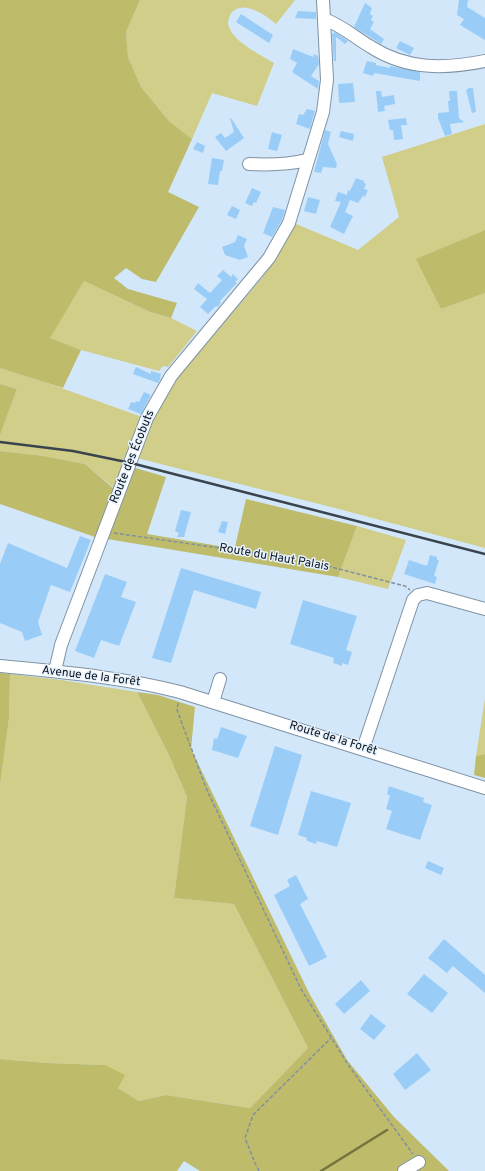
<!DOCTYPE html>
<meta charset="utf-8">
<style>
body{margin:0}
canvas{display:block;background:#d2e7fa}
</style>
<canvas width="485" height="1171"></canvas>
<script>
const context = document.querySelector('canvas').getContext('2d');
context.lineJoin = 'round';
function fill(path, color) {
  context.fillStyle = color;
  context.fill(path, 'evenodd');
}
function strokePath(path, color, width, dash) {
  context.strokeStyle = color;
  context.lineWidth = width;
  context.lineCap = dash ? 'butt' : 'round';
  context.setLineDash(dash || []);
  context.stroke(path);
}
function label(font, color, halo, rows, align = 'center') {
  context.font = font + ' Overpass,sans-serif';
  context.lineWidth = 3;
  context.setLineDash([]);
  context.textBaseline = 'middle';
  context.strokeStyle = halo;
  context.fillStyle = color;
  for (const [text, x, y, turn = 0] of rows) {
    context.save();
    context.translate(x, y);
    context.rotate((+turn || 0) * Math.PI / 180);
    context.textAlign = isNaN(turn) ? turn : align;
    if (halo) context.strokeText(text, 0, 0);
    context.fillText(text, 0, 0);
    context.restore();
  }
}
fill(new Path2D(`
 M140,0H295L276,24C265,15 245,0 232,12C229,16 227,22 229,27C234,42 261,55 274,63L257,106L212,93L192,139L169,121L141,87L128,57L126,32Z
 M485,124V230L417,259L441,309L485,293V548L339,509L125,455L115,489L85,464L44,456L0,451V435L17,389L0,384V368C51,383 101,403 151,420L166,391L220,324L221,326L262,278L279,253L294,223L358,250L399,217L382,157Z
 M84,281L150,312L171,318L197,331L168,367L163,366L159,371L81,350L49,338Z
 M357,526L406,540L388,589L338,577Z
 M10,674L61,680L137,692L168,753L187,797L174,898L234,904L308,1048L250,1108L166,1095L139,1101L118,1088L105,1065L46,1063L0,1059V785L9,718Z
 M485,698V754L476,756Z`), '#d0ce88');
fill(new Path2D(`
 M0,0H140L126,32L128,57L141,87L169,121L192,139L168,192L199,207L156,282L142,279L126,268L114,278L128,289L177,303L171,318L150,312L84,281L50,338L81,350L63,388L0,368Z
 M485,230V293L441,309L416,259Z
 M0,384L17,389L0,435Z
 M0,451L44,456L85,464L114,489L122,464L166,477L147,534L225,547H235L246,499L357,526L338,577L95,537L0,504Z
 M0,673L10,674L9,718L0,785Z
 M137,692L158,695L195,707L191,749L309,993L347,1060L394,1117L449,1171H200L184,1161L177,1171H0V1059L46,1063L105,1065L125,1075L118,1088L139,1101L166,1095L250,1108L308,1048L234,904L174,898L187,797L168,753Z
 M485,754V778L474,775L476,756Z`), '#bebb6b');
strokePath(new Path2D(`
 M321,1171L387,1130`), '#74743e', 2.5);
fill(new Path2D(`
 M459,0H468L467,7L485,18V40L460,25L464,19L457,15Z
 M365,3L372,8L370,14L373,16L371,20L374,22L370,29L384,39L381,44L354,27Z
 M298,11L316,12V19L295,18Z
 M241,14L273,35L269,43L236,22Z
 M335,32L348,41L345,44L336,37V61H334L332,34Z
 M400,41L414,48L410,55L396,48Z
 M293,49L313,57L314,54L318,56L319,64L311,76L319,81L318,89L292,72L297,63L290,59Z
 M367,61L376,63V65L390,68V66L420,72V81L374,73L373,76L363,73Z
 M353,83L355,102L339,103L338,84Z
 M469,88H473L476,112L472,113L466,90Z
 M376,91H381L382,97L394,95L395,104L384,106L385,111L378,112Z
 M449,91H457L459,118L464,122L450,124L452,134L445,136L438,118V113L449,112L448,101H450Z
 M307,109L315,111L310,129L296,124L299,114L303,115Z
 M230,118H231L244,138L226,151L215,137L221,133L225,138L234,132Z
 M406,118L407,125H401L403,139L394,140L393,130H390L388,120Z
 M325,130L331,132L328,144L337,164L336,168L323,167L321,173L314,172Z
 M341,131L354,134L353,141L339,137Z
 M272,132L282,135L277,151L268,149Z
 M197,142L205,146L203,153L193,149Z
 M212,158L224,160L222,171H220L218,185L208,184Z
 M356,178L364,181V183L366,184L364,189L368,190L365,197L363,196L358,203L350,200L345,212L353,216L344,234L330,227L341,202L335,201L338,192L347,195L348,190L350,191Z
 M252,188L261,192L256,203L254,202L252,206L245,203Z
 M308,197L320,200L316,214L304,211Z
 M232,206L240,210L236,219L227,215Z
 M273,207L285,210L282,220L272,237L263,233Z
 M238,235L247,239L244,246L248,257L240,260L225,255L222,247L235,242Z
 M223,270L231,277L233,274L238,279L235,282L237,283L220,301L221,302L218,307L216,306L208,314L200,307L207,299L194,289L198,283L210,293L222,280L217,276Z
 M136,367L151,374V371L161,374L160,378H161L158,383L133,374Z
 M144,392L151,395L141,414L128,409L131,402L135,403L136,401L139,402Z
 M181,510L191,512L184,537H177L179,533L175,531Z
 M222,521L228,522L225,534L218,532Z
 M80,536L91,540L70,592L51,585L38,622L42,635L25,641L22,632L0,623V564L8,543L67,568Z
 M430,555L437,557V560H439L434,576L437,577L435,584L404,574L409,560L427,566Z
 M181,568L261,592L256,609L194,590L171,663L152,658Z
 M105,574L127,582L121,597L136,602L119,646L101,640L94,658L75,651Z
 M303,600L357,616L346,650L352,652L348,665L342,663V666L333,663L334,658L290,644Z
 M221,727L247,736L238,758L212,750L214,738L217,739Z
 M275,746L302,755L278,835L250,826Z
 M389,786L424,798L423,802L432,805L420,840L386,829L392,811L386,809L390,796L387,794Z
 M311,791L351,803L337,847L317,841L316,844L310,842L306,840L307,838L298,835Z
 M428,861L444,868L441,875L425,868Z
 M296,875L308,899L300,904L327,957L309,966L274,895L290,886L287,880Z
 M444,939L485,975V993L453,966L447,973L428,958Z
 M424,974L448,993L432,1013L407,994Z
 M361,980L370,991L344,1014L335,1004Z
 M371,1014L386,1026L374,1040L360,1029Z
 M417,1053L431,1070L405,1090L393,1074Z`), '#99cdf8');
const minor = new Path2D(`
 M324,19C343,26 354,37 371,47C407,70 445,69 485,61
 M249,164C269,165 287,165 307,160
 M0,666C60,672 122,677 180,692L485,788
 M55,671L61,645L147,418L171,376L269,258L289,223L323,112L327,80L323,0
 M213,702L220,679
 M363,749L413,600L418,595L427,593L485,609
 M404,1171L419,1162`);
strokePath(minor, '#7f93a4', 14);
strokePath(new Path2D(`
 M114,533L304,560L405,586L410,590
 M178,703L177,710L206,788L301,989L349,1066L413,1154
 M259,1171L255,1163L245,1138L253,1115L331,1038`), '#8291a0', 1.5, [4, 2]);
strokePath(minor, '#fff', 12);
strokePath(new Path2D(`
 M0,442L73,451L131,463L485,554`), '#3a444e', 2.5);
label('12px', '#0c131a', '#e6f3ff', [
 ["Route des Écobuts",133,457,-68],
 ["Route du Haut Palais",274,558,10],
 ["Avenue de la Forêt",91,677,7],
 ["Route de la Forêt",333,739,17]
]);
</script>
